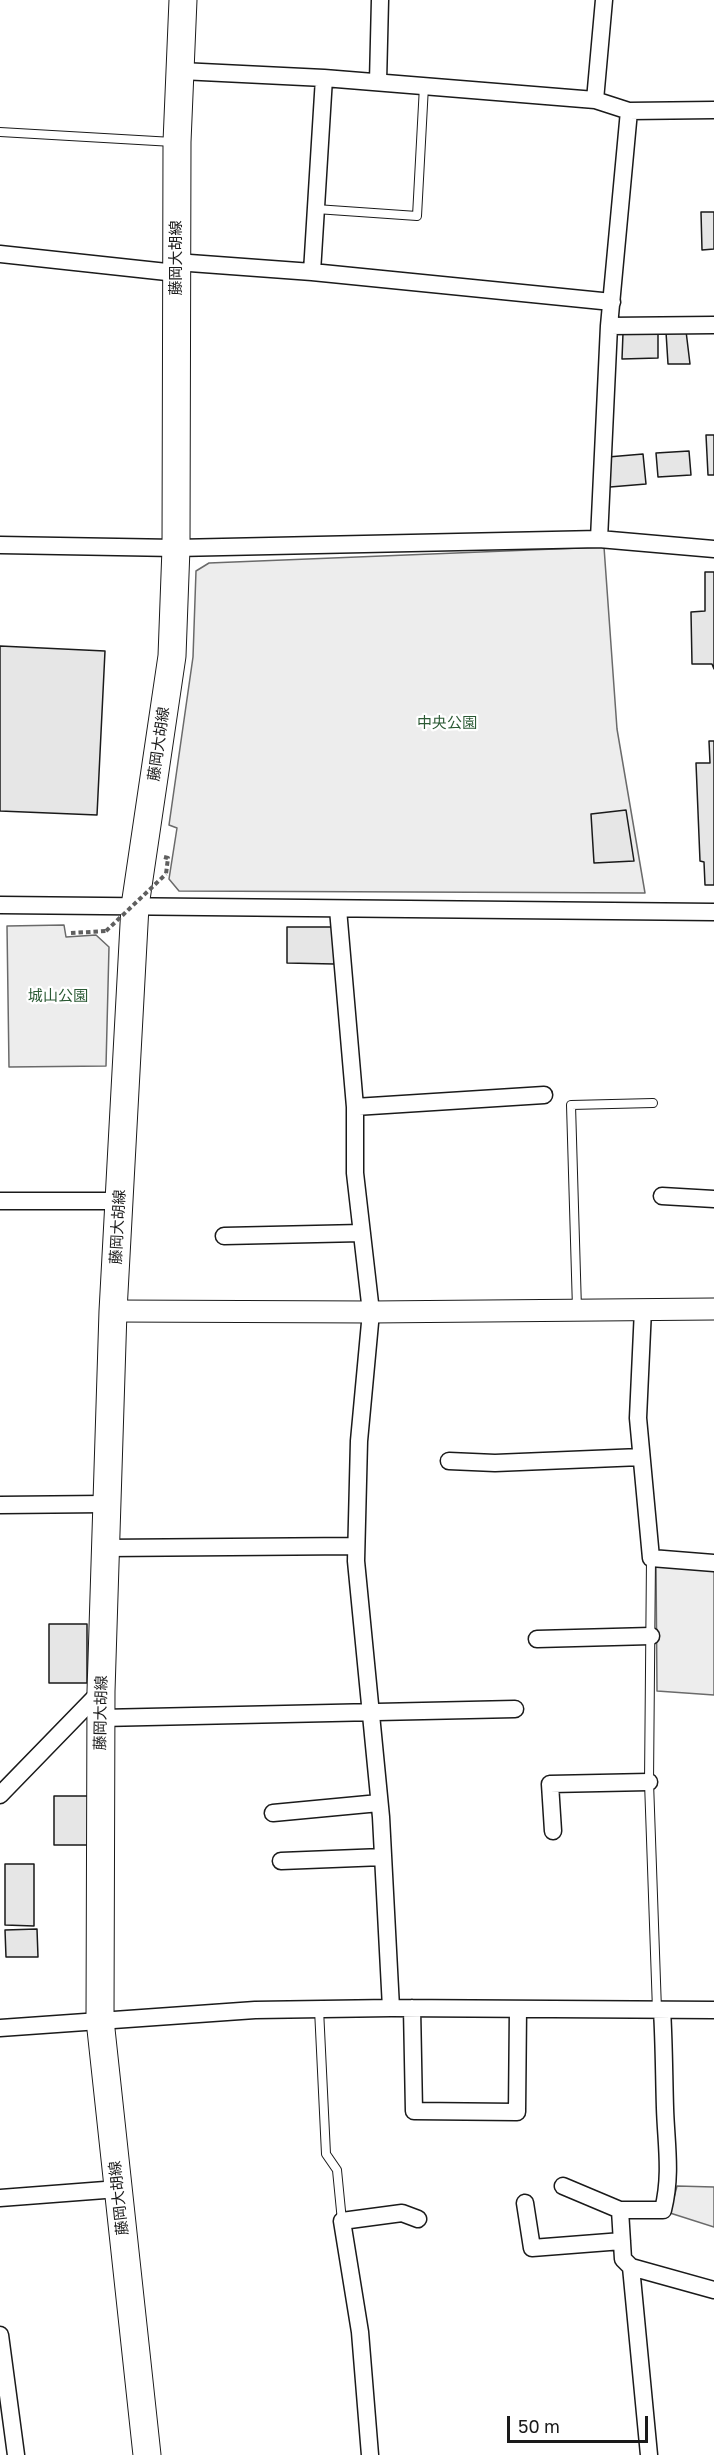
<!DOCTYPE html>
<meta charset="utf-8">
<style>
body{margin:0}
#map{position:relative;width:714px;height:2455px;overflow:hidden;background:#fff;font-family:"Golos Text",sans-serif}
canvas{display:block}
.scale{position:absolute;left:507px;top:2416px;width:141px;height:27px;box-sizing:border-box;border:3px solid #1a1a1a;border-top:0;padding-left:8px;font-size:18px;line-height:21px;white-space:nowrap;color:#1a1a1a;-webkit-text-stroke:4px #fff;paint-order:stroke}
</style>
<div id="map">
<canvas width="714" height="2455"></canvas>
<div class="scale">50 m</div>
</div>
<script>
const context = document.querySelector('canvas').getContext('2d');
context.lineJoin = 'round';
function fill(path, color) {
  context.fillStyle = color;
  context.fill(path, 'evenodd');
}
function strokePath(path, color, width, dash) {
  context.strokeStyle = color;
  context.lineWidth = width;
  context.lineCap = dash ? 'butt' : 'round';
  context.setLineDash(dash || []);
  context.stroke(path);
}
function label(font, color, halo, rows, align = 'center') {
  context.font = font + ' "Golos Text","Noto Sans JP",sans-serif';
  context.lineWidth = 4.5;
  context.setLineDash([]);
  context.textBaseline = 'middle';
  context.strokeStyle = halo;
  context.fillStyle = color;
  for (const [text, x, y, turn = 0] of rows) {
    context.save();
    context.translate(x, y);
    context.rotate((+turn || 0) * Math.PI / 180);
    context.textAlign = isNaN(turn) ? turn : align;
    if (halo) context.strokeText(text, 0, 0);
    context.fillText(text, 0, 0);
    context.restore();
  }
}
const built = new Path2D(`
 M604,547L617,729L645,893L179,891L169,879L177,828L169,825L193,657L196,571L209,563Z
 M64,925L66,937L96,935L109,947L106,1066L9,1067L7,926Z
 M656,1564L714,1569V1695L657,1691Z
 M677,2186L714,2187V2227L670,2213Z`);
fill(built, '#ededed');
strokePath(built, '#6a6a6a', 1.5);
const building = new Path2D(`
 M701,212H714V249L702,250Z
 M658,331V358L622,359L623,333Z
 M686,331L690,364H668L666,332Z
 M706,435H714V475H708Z
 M689,451L691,475L658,477L656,453Z
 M643,454L646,484L610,487L608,457Z
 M705,572H714V669L712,664H692L691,612L705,611Z
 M0,646L105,651L97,815L0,811Z
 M709,741H714V885H705L704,862L700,861L696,763H710Z
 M626,810L634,861L594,863L591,814Z
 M287,927H335L334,964L287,963Z
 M49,1624H87V1683H49Z
 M54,1796H88V1845H54Z
 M5,1864H34V1926L5,1925Z
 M37,1929L38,1957H6L5,1930Z`);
fill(building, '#e6e6e6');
strokePath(building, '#1a1a1a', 1.5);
const service = new Path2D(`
 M0,132L173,142
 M316,209L417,216L424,86
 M577,1309L571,1105L653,1103
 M651,1558L649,1782L657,2010
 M319,2009L326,2154L337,2170L342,2221`);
const minor = new Path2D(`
 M181,71L324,78L595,100L629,111L609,326L714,325
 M378,82L380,0
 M595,100L604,0
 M629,111L714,110
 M0,254L176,273
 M176,262L312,272L612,302
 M312,272L324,78
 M599,539L609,326
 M0,545L176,548L599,539L714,549
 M0,905L714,912
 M338,909L355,1107V1173L371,1312L359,1441L356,1561L381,1817L391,2008
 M355,1107L544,1095
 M662,1196L714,1199
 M0,1201H119
 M224,1236L362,1233
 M643,1309L638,1418L651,1558L714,1563
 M449,1461L495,1463L641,1457
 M0,1505L105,1504
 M104,1548L356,1546
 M537,1639L651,1636
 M101,1718L515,1709
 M0,1795L101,1691
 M273,1813L379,1803
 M553,1831L550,1784L649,1782
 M281,1861L383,1857
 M412,2008L414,2111L517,2112L518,2009
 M0,2028L255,2010L391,2008L714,2010
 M563,2186L620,2210
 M0,2198L118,2189
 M525,2203L532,2248L622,2241
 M631,2267L623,2259L620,2210H663C672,2174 666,2143 665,2108C664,2075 664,2042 662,2010
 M0,2335L16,2455
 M370,2455L360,2332L342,2221L402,2213L418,2219
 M649,2455L631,2267L714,2290`);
const tertiary = new Path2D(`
 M113,1311L371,1312L714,1309`);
const primary = new Path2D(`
 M147,2455L100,2020L101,1691L113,1311L135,906L172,656L176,548L177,142L183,0`);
strokePath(service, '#1a1a1a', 10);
strokePath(minor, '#1a1a1a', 19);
strokePath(tertiary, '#1a1a1a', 23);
strokePath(primary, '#1a1a1a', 29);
strokePath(new Path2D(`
 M164,857L168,858L166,874
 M71,933L106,931`), '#5f5f5f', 4, [4.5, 3]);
strokePath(service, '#fff', 8);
strokePath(minor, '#fff', 16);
strokePath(tertiary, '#fff', 21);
strokePath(primary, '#fff', 27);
strokePath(new Path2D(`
 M106,931L166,874`), '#5f5f5f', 4, [4.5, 3]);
label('15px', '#1a1a1a', '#fff', [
 ["藤岡大胡線",176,258,-90],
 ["藤岡大胡線",159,744,-82],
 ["藤岡大胡線",118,1227,-87],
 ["藤岡大胡線",101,1713,-89],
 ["藤岡大胡線",119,2198,-96]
]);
label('15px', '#2b5a34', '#fff', [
 ["中央公園",447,723],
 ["城山公園",58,996]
]);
</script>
